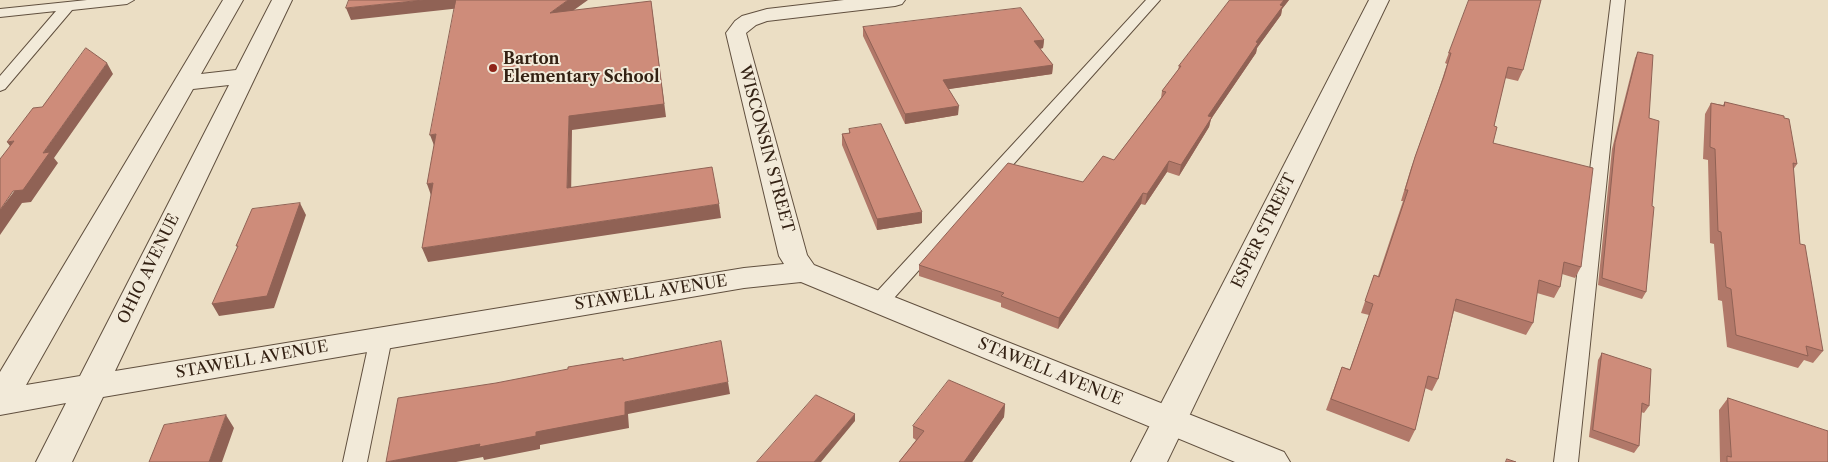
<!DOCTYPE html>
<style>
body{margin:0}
canvas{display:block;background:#ebdec4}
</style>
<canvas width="1828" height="462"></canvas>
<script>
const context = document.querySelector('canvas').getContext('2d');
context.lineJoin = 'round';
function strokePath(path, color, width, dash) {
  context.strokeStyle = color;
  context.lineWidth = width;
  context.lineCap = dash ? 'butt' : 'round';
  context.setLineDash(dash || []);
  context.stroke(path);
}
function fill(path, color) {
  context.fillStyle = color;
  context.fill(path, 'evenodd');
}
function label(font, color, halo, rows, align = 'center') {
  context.font = font + ' "Libre Caslon Text",serif';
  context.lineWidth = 4;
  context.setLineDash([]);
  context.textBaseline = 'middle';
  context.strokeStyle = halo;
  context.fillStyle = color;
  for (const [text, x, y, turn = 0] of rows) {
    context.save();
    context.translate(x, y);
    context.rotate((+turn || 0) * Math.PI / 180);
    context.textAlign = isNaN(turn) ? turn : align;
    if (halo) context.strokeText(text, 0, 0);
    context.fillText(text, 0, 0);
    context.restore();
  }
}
const service = new Path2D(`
 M87,0H134L127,4L72,10L5,89L0,91V76L56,11L0,17V9Z
 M1146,0H1160L886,307L879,309L872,307L869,302L872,297Z
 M1611,0H1625L1578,462H1554Z
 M381,330L388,333L392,338L367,462H343L370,338L374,333Z`);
const minor = new Path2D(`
 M223,0H243L201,74L236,70L272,0H292L115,371L744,268L784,264L779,256L726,33L735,21L742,16L767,9L844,0H905L902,4L895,6L767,21L756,25L746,33L807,255L814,265L1284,452L1290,462H1235L801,282L744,288L103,397L72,462H36L66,403L0,415V372ZM229,85L80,376L26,385L193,89Z`);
const tertiary = new Path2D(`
 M1369,0H1389L1167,462H1131Z`);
strokePath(service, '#61503f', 2);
strokePath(minor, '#61503f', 2);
strokePath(tertiary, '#61503f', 2);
fill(service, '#f2ead9');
fill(minor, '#f2ead9');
fill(tertiary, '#f2ead9');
fill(new Path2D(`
 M1230,0H1289L1282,9L1281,15L1257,48L1256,53L1211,119L1209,127L1179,176L1167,172L1145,205L1141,204L1058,329L1001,307V303L919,276V265L1083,182L1114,160L1161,98L1162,91L1178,70L1179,66Z
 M1469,0L1523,70L1518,81L1505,78L1494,126L1493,143L1581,267L1575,278L1562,274L1560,287L1554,298L1537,293L1533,323L1526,335L1454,311L1438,379L1432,391L1425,388L1415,430L1409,442L1326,410L1342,367L1350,369L1369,315L1361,313L1374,275L1378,276L1403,201H1401L1411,168L1440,86L1447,64L1445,63Z
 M863,27L1044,40L1043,48L1040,49L1053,65L1052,74L948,89L958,115L905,124L863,36Z
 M1638,52L1649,118L1652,206L1646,292L1642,299L1598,285L1612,149L1635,58Z
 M1725,102L1784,118L1797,164L1793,170L1800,244L1823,351L1813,363L1804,360L1798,368L1727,347L1722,301L1718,300L1714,244L1710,243L1708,160L1703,159L1705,114L1711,103L1723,105Z
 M849,129L922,223L877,230L842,145V134L849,133Z
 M1602,353L1649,406L1644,413L1641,412L1639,446L1634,453L1589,437L1598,360Z
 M1728,398L1828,462H1720L1719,410Z
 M1005,404L1004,417L972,462H899L916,440L913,438V426Z`), '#b17869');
fill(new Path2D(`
 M423,0H458L461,8L351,20L346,8Z
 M568,0H588L553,25L550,13Z
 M1284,0H1289L1282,9L1281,15L1257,48L1256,53L1211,119L1209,127L1179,176L1181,165L1208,116Z
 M651,1L666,117L572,130L571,201L567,188L569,116Z
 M1044,40L1043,48L1033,50L1034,41Z
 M107,63L113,74L54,158L58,163L31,202L22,203L0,235V210L43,153Z
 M1053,65L1052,74L943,90V80Z
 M959,106L958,115L905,124V114Z
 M436,134L435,148L430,135Z
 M14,141L15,153L7,142Z
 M1169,161L1167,172L1145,205L1147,194Z
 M433,183L432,198L427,184Z
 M1143,193L1141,204L1058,329L1059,318Z
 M300,203L306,215L274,308L219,316L212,304Z
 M719,204L721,218L428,262L422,248Z
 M922,212V223L877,230V219Z
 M728,382L730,394L628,414L629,428L540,445V449L484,460L483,457L456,462H386L536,432L625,402Z
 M1005,404L1004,417L972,462H964Z
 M855,414V421L821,462H814Z
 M226,415L234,428L222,462H209Z`), '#906255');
const building = new Path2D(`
 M349,0H423L346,8Z
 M456,0H568L550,13L651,1L664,104L569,116L567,188L712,167L719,204L422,248L433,183L427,184L436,134L430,135Z
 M1230,0H1284L1280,5L1283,6L1256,42L1258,43L1208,116L1212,117L1181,165L1169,161L1147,194L1143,193L1059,318L1001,296L1004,293L919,265L1008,163L1083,182L1103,156L1114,160L1166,92L1162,91L1181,66H1179Z
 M1469,0H1541L1523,70L1508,67L1494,126L1497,127L1493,143L1593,168L1581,267L1564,262L1560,287L1539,280L1533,323L1456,299L1438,379L1428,376L1415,430L1331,399L1342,367L1350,370L1373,304L1365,301L1374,275L1379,277L1408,190H1405L1415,157L1444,76L1451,53H1449Z
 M1021,8L1044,40L1034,41L1053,65L943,80L959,106L905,114L863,27Z
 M86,48L107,63L43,153L50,152L23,190L13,191L0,210V159L14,141L7,142L33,108L42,107Z
 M1638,52L1653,55L1649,118L1659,121L1652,206L1654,207L1646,292L1602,278L1615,143Z
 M1725,102L1784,116V118L1789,119L1797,164L1793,163L1800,244L1805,245L1823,351L1806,346L1808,356L1736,335L1731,289L1726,287L1721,232L1718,231L1715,149L1710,147L1711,103L1724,106Z
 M881,124L922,212L877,219L842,134L850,133L849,129Z
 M300,203L267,296L212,304L238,246H236L252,209Z
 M721,341L728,382L625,402V415L536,432V436L479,447L480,444L386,462L398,398L496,383L568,369V367L623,358V360Z
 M1602,353L1651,369L1649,406L1642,403L1639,446L1593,430Z
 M949,380L1005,404L964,462H899L924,431L913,426Z
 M816,395L855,414L814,462H757Z
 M1728,398L1828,431V462H1727V456L1731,457Z
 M226,415L209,462H149L164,425Z
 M1507,459L1516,462H1506Z`);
fill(building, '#ce8c7a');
strokePath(building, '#906255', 1);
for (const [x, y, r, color] of [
 [493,68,5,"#8f2418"]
]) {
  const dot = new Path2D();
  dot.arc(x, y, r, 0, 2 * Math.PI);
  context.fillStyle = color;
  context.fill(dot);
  strokePath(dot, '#f2ead9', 2);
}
label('bold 16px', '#332113', '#f2ead9', [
 ["Barton",503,59],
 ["Elementary School",503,77]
], 'left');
label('16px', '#332113', '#f2ead9', [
 ["WISCONSIN STREET",766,149,75],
 ["ESPER STREET",1264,231,-64],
 ["OHIO AVENUE",149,269,-64],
 ["STAWELL AVENUE",651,293,-9],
 ["STAWELL AVENUE",252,360,-10],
 ["STAWELL AVENUE",1050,372,22]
]);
</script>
